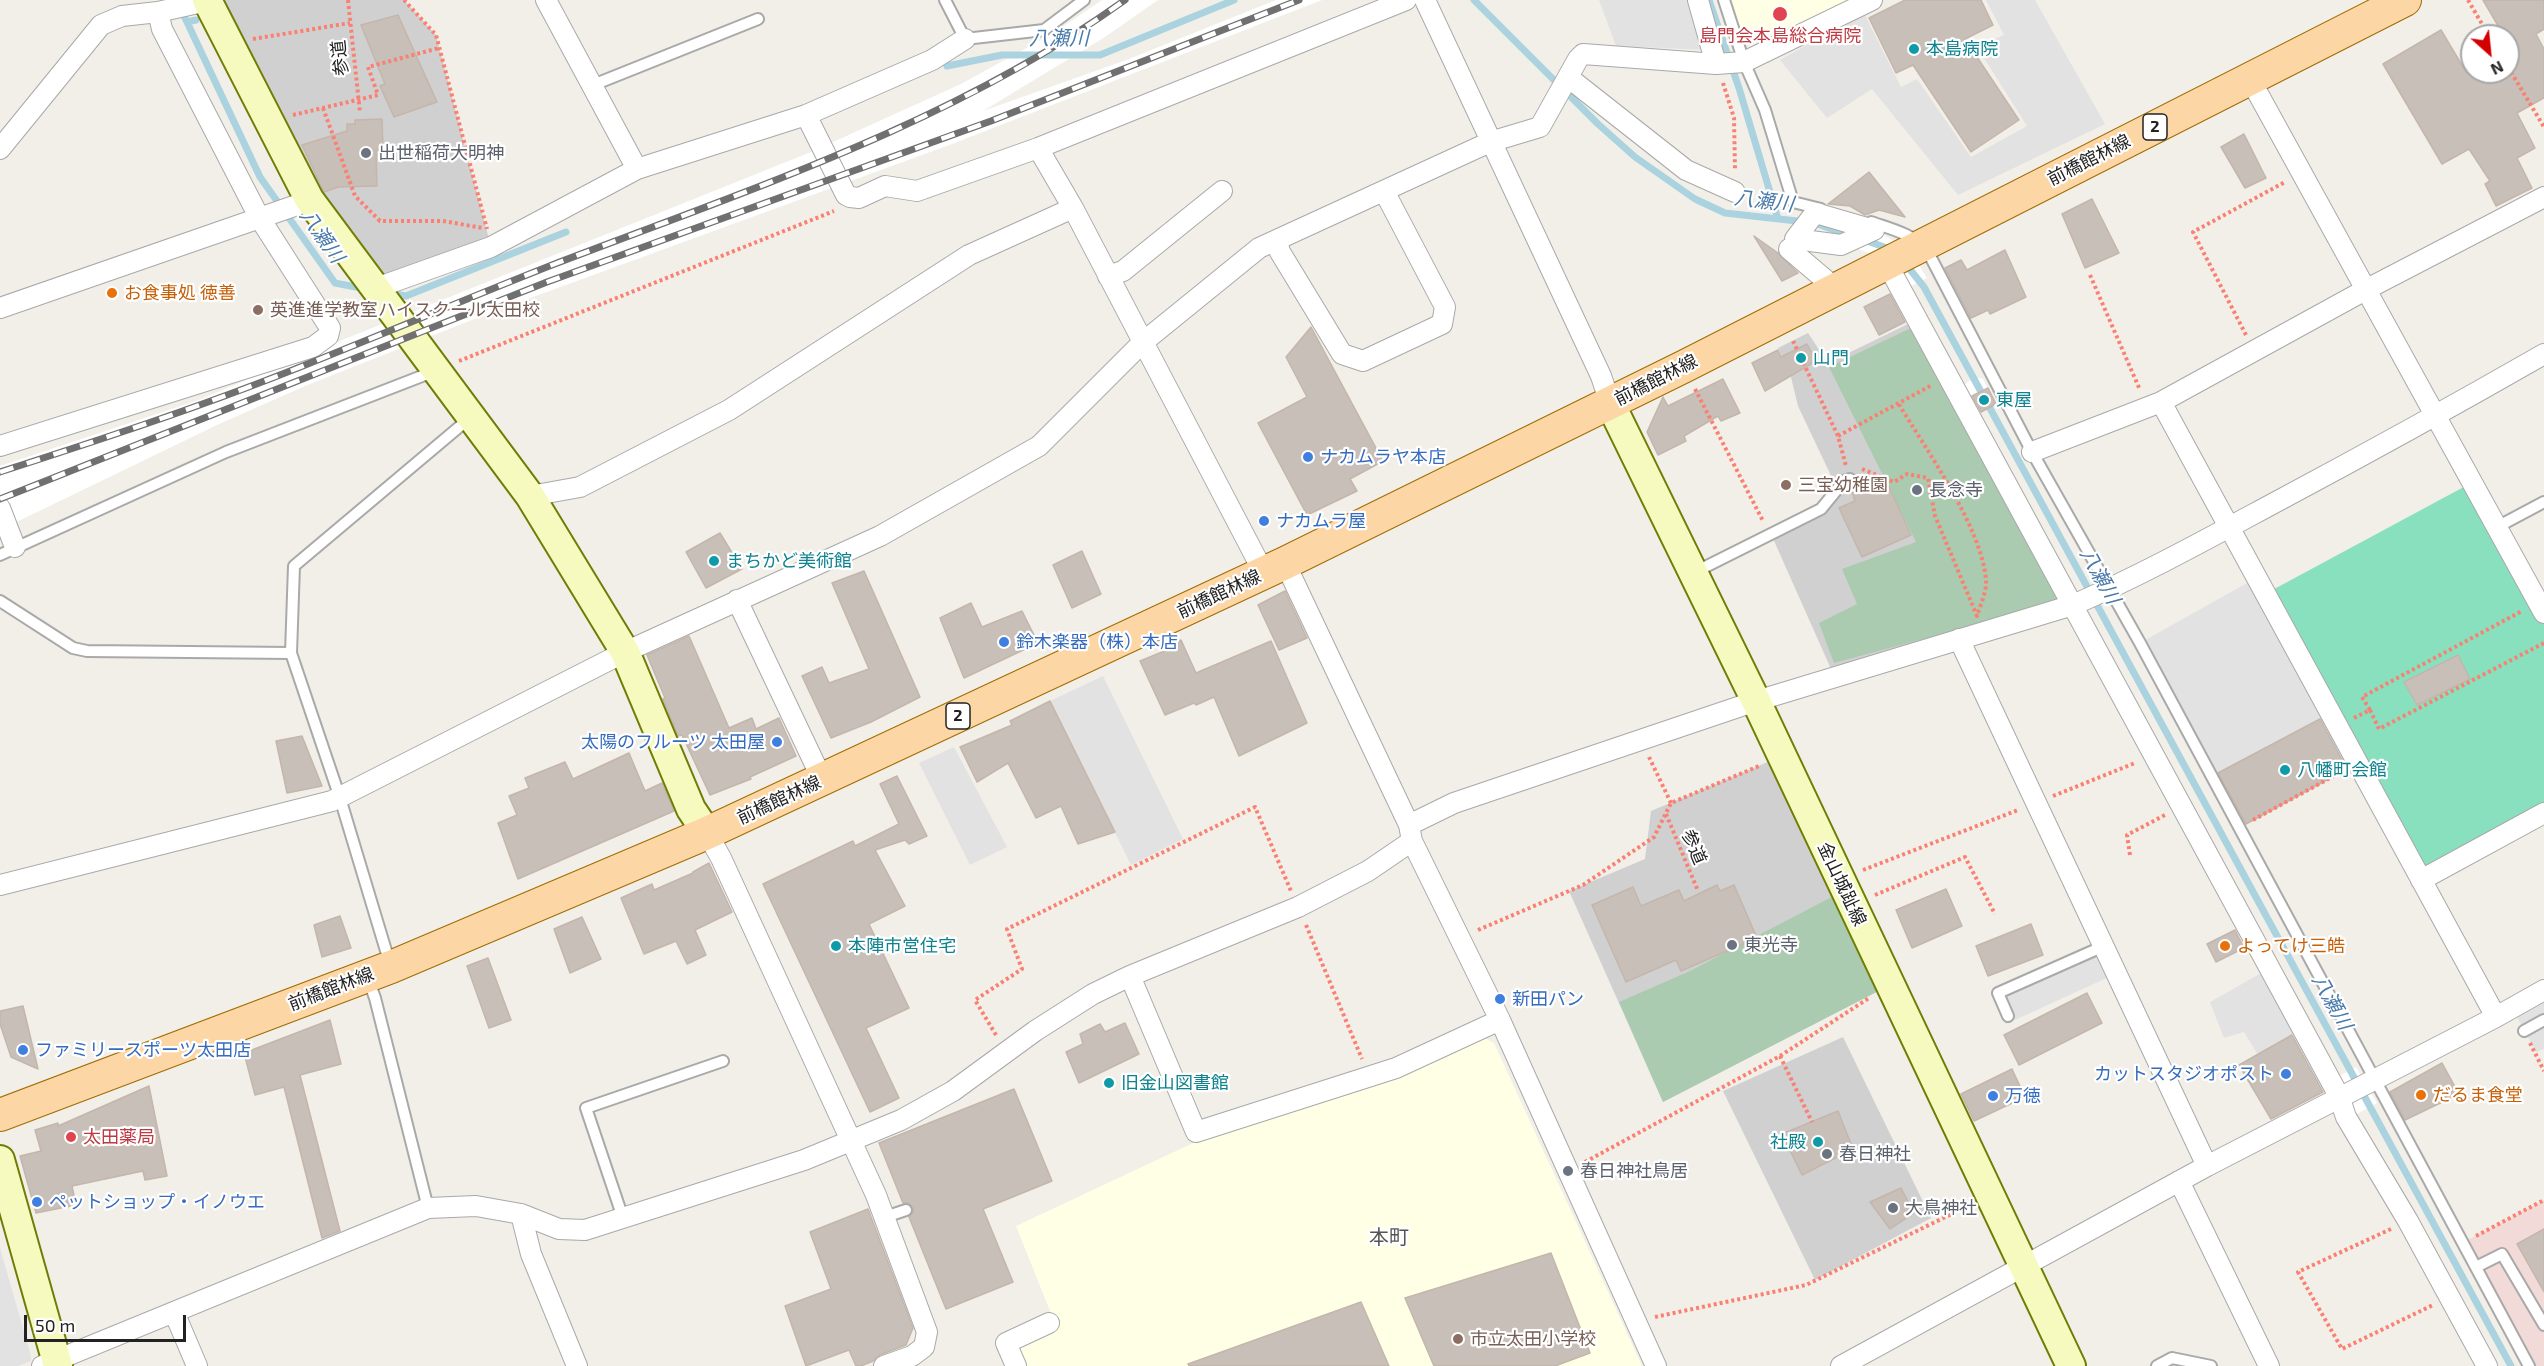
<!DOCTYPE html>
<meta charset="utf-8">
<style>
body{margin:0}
#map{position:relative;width:2544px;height:1366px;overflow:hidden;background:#f2efe9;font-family:"Exo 2",sans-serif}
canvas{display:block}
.north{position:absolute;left:2460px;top:24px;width:60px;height:60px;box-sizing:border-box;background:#fff;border:2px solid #a7a7a7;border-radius:50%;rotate:153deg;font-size:16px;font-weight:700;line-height:24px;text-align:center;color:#222}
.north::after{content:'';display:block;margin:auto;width:21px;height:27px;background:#d40000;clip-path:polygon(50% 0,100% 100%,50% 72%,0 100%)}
.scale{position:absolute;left:24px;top:1315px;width:162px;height:27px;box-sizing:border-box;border:3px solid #222;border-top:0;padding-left:8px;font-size:18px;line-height:21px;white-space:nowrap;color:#222;-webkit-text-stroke:4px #fff;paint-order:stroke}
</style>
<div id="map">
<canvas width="2544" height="1366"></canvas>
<div class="north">N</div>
<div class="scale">50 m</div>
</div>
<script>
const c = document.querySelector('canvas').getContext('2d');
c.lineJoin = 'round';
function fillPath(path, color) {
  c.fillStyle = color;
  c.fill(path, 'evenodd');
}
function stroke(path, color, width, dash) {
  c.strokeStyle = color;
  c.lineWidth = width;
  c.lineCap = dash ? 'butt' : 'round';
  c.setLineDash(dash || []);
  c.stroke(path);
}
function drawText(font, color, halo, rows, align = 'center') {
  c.font = font + ' "Exo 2","Noto Sans JP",sans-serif';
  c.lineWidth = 4.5;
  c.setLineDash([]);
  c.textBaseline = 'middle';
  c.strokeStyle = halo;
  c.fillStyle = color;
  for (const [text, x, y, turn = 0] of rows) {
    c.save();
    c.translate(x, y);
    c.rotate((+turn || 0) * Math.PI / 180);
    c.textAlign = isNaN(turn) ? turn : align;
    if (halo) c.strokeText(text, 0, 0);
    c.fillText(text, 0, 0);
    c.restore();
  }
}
const commercial = new Path2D(`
 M2544,1200v166h-15l-67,-123z`);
const education = new Path2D(`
 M1729,0h125l-82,39 -31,-10z
 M1481,1036l13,7 148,323h-619l-5,-11 4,-12 34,-17 -40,-100 175,-82 206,-68z`);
const religious = new Path2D(`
 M212,0h192l32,35 55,212 -115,41z
 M1910,323l154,281 -233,65 -60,-135 58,-35 5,-17 -36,-76 -7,-29 -13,-29 30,-15 20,30z
 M1782,756l108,229 -227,117 -94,-211 76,-32 6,-48z
 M1843,1037l88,181 -116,62 -92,-189z`);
const cemetery = new Path2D(`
 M1911,328l149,274 -226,61 -15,-40 38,-19 -15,-35 74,-27 -87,-175z
 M1845,890l45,95 -227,117 -44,-100 71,-31z`);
const pitch = new Path2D(`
 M2473,482l71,131v200l-123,67 -156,-286z`);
const parking = new Path2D(`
 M1599,0h99l13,50 -95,-4z
 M1986,0h49l70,124 -147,71 -86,-106 -45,29 -47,-58 84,-47 37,74 16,-8 54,78 56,-31 -50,-79 27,-12z
 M2256,578l102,185 -118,65 -100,-185z
 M1103,676l80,163 -52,26 -81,-164z
 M954,747l53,100 -37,18 -51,-102z
 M2099,954l10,23 -103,47 -11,-23z
 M2270,968l33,61 -45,26 -14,-23 -20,6 -14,-36z
 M2544,990v59l-8,3 -24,-44z
 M0,1248l31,108v5l-13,5h-18z`);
const pier = new Path2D(`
 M1102,0h56l-53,37 -122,74 146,-52 147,-59h46l-370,144 -460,168 -187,74 -88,39 -217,105v-64l199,-66 116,-49 496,-199 150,-68 91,-50z
 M1880,233l29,17 18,28 -20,10 -17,-28 -38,-13z
 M1980,378l3,1 13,25 -22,11 -13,-27 8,-7z
 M2356,1067l21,36 -22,12 -19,-37z`);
const stream = new Path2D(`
 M1474,0l124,124 37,33 60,42 30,14 90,10 35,13
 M1709,0l30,88 39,131
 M180,8l7,14 9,-2
 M187,22l73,155 75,106 31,6
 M947,66l55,-11h98l134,-55
 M1864,240l29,10
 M1904,262l20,25 587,1079
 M389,293l17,3 160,-64`);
const building = new Path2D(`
 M1905,0h76l12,25 -28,14 54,81 -48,32 -58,-87 -17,8 -27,-55z
 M2483,0h61v29l-8,5 8,15v49l-27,15 18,35 -18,10 15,30 -36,18 -11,-22 5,-3 -21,-32 -27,15 -59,-100 58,-34 25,42h42v-36h-4z
 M398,15l39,87 -43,15 -14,-31 5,-2 -24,-59z
 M382,119l1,31h-7l1,36 -39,1 -14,5 -22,-47 45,-14v-7h8v-4z
 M2244,134l22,44 -21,10 -24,-41z
 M1869,172l36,45 -26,-7 -14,5 -15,-9 -22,-2z
 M2092,199l27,54 -34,15 -23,-54z
 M1754,236l24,17 20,20 -16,8z
 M2005,250l21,47 -36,17 -2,-4 -17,8 -26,-50 16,-8 6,10z
 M1890,294l15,28 -26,13 -15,-28z
 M1311,327l72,134 -33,18 7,12 -50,24 -49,-92 49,-26 -21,-40z
 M1807,344l9,17 -51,30 -13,-28 26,-13 3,7z
 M1723,379l17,34 -19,8 -3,-5 -34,20 2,5 -28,14 -11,-23 16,-35 5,9z
 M1988,388l8,16 -15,8 -9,-16z
 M1872,483l4,10 13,-6 22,48 -49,22 -23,-49 16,-7 -3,-9z
 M720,533l22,36 -36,19 -20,-36z
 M1082,551l19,43 -29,14 -19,-43z
 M864,571l56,126 -49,25 -40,16 -29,-62 20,-9 7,16 40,-14 -37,-86z
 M1285,591l22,47 -28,12 -21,-45z
 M971,603l11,24 40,-16 16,32 -74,35 -24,-60z
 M689,636l40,92 23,-10 4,11 23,-11 17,38 -46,21 1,2 -41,16 -28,-60 -4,1 -15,-37 2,-1 -18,-43z
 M1181,640l15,33 75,-32 36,82 -68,33 -25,-59 -18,8 -2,-2 -29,12 -25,-54 27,-11 -1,-2z
 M2458,655l12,24 -53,26 -13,-23z
 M1050,701l65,131 -37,12 -17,-38 -25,12 -28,-55 -31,19 -17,-35 52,-22 -2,-4z
 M2320,719l27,50 -101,55 -28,-51z
 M302,736l20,50 -35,7 -11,-52z
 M629,753l16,38 17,-8 12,28 -156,68 -20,-56 19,-8 -8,-19 20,-8 -4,-10 40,-16 8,17z
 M897,776l30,60 -18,8 -4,-4 -30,10 30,56 -36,18 40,84 -43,20 33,70 -29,14 -107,-228 90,-43 2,5 44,-22 -19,-40z
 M709,863l23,49 -37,18 11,25 -19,9 -11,-23 -32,13 -23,-56 31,-14 2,6 39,-17v-1z
 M1717,885l3,6 14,-6 23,53 -76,33 -5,-11 -50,22 -34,-77 41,-18 8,19 38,-16 5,11z
 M1946,889l16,37 -50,22 -16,-38z
 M340,916l11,32 -29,9 -8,-32z
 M582,917l19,42 -31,14 -16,-44z
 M2031,924l12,31 -55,21 -12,-30z
 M2235,930l9,18 -28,14 -9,-18z
 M488,958l23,62 -22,8 -22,-62z
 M2087,993l15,30 -83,42 -15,-30z
 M23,1006l15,63 -27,-12 -11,-33v-13z
 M330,1020l11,44 -41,11 40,156 -18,7 -38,-151 -29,8 -11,-42z
 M1125,1023l14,31 -60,29 -13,-31 17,-8 -3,-10 20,-10 5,8z
 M2292,1035l31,57 -52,27 -32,-54z
 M2442,1063l17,31 -54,26 -15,-28z
 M2012,1069l13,28 -51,24 -13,-27z
 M149,1086l18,90 -22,4 -2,-9 -71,15 4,19 -40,8 -16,-57 21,-5 -6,-21 23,-7v3z
 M1014,1089l38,92 -69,28 30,73 -67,27 -37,-92 4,-5v-5l-5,-4h-5l-24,-60z
 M1838,1111l15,38 -51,26 -20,-41z
 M1901,1188l13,25 -24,16 -20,-27z
 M868,1209l45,119 -7,17 -26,10 -7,6 -12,5h-5l-7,-16 -43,16 -21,-60 46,-17 -21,-57z
 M2544,1229v63l-27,-48z
 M1551,1253l39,100 -35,13h-121l-29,-68z
 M1361,1302l28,64h-200l-1,-2z`);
const path = new Path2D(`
 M348,0l12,113
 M404,0l32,35 51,194
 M2468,0l21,36
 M253,39l97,-16
 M2508,67l36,60
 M1723,83l11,35 1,52
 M323,108l32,88 25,25h63l40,7
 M293,115l85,-20 -10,-28 71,-19
 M2090,275l50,115
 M2246,335l-53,-103 92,-50
 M1793,341l45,95 8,30
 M459,361l375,-150
 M1695,389l68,132
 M1838,436l94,-51
 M1862,469l32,13 13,-8 21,4 7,38 42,100c3,-10 10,-25 9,-36 -4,-52 -60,-131 -88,-177
 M2370,710l9,19 165,-86
 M2354,718l16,-8 -8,-13 160,-86
 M1649,757l22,46
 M2053,796l82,-33
 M1666,814l32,77
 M2253,820l88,-48
 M2130,855l-3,-20 38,-20
 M1863,870l155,-60
 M1875,895l90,-38 30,57
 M1306,925l56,134
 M1478,930l105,-45 71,-48 17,-34 88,-37
 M996,1035l-21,-35 47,-31 -15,-40 248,-122 36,84
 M2530,1043l14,28
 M1780,1056l32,66
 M1585,1162l195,-106 89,-58
 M2391,1229l-93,43 44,77 91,-44
 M2476,1236l68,-36
 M1655,1317l151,-32 162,-79`);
const lane = new Path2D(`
 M945,0l20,39 79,-9 40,-30
 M1724,0l20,62 21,48 28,92 28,7
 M593,85l165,-66
 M1871,222c20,7 43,12 57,30l104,200 108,191 389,723
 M2497,527l47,-25
 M0,555l226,-103 209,-81
 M1693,573l128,-64 23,-28 6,-2
 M0,601l73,47 14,3 204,2
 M390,964l-50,-166 -49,-145 3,-87 177,-149
 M368,979l7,19 53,210
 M2008,1016l-10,-23 106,-47
 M2524,1031l20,-11
 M885,1217l21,-7
 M623,1218l-37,-110 137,-47
 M2476,1267l26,-13 42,71
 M2157,1366l15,-8 39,8`);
const street = new Path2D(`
 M546,0l91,169
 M1425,0l176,376 9,27
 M1698,0l18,64
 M1569,78l117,92 49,22
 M2250,79l294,534
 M806,115l40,80 4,2 9,1 26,-12 32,5 121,-43 368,-148
 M1038,148l35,60 191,365
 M0,149l101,-124 21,-9 36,-4 49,-11
 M1815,213l4,1 55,16 -33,15 -46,-6z
 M1277,240l3,12 62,102 21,7 79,-37 3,-17 -61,-116
 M1789,249l46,39
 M1886,262l453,834 7,21 62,104 79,145
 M1108,276l15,-5 99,-80
 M376,288l115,-41 146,-78 169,-54 126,-55 33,-21
 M0,308l297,-103 12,-6
 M2161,402l335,615
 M0,446l313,-99 15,-11 2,-8 -71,-111 -97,-188 -4,-17
 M2032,452l129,-50 206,-113 177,-92
 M530,496l50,-9 149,-77 240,-155 104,-47
 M0,508l15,39
 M1285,563l124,262 3,16 88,179 156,346
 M737,600l85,179
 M1959,639l248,527
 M1409,825l45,-22 299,-101 320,-97c69,-30 136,-67 203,-103 90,-48 179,-97 268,-148
 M707,833l14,25 155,337 51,137 -3,15 -12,9 -28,10
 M2421,880l123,-67
 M0,885l332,-84 293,-149 255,-116 159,-90 103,-103 117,-95 231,-106 50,-15 38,-68 5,-5 133,10 28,-2 128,-62
 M1130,976l66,156 200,-64 104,-48
 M2179,1181l90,185
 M521,1214l10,40 46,112
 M174,1312l23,54
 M42,1366l386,-158 48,-2 45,8 38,15 26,1 219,-70 97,-40 52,-29 82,-60 58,-37 37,-18 168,-69 70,-36 44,-30
 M1016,1366l-10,-23 43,-20
 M1841,1366l366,-200 289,-149 48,-27`);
const secondary = new Path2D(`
 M207,0l102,199 221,297 95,156 66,157 16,24
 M1610,403l146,298 315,665
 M0,1160l58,206`);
const primary = new Path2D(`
 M0,1115l391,-148 316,-134 578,-270 398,-196 722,-367`);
const rail = new Path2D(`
 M0,472c96,-31 191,-62 285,-99 89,-35 178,-73 267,-108 196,-75 402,-142 573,-265
 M0,499l547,-217 444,-161 308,-121`);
const markers = [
 [1780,14,8,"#e0444e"],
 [1914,49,6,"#0f9aa8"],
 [366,153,6,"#6b7280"],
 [112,293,6,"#e8710a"],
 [258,310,6,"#8d6e63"],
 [1801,358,6,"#0f9aa8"],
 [1984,400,6,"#0f9aa8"],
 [1308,457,6,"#3f7fe0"],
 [1786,485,6,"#8d6e63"],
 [1917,490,6,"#6b7280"],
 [1264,521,6,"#3f7fe0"],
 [714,561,6,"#0f9aa8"],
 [1004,642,6,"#3f7fe0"],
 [777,742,6,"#3f7fe0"],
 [2285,770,6,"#0f9aa8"],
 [1732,945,6,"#6b7280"],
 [836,946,6,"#0f9aa8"],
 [2225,946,6,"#e8710a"],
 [1500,999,6,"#3f7fe0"],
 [23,1050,6,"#3f7fe0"],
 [2286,1074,6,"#3f7fe0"],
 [1109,1083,6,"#0f9aa8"],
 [2421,1095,6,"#e8710a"],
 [1993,1096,6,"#3f7fe0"],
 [71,1137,6,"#e0444e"],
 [1818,1142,6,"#0f9aa8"],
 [1827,1154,6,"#6b7280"],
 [1568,1171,6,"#6b7280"],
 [37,1202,6,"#3f7fe0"],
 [1893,1208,6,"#6b7280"],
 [1458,1339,6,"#8d6e63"]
];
const shields = [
 [2155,127,24],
 [958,716,24]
];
const shieldNames = [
 ["2",2155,127],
 ["2",958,716]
];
const healthNames = [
 ["島門会本島総合病院",1780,36],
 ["太田薬局",83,1137,"left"]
];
const cultureNames = [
 ["本島病院",1926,49],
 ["山門",1813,358],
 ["東屋",1996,400],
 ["まちかど美術館",726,561],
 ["八幡町会館",2297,770],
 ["本陣市営住宅",848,946],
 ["旧金山図書館",1121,1083],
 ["社殿",1806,1142,"right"]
];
const streetNames = [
 ["参道",340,58,-96],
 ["前橋館林線",2089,160,-27],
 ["前橋館林線",1656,380,-27],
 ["前橋館林線",1219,594,-25],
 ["前橋館林線",779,800,-25],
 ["参道",1694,847,67],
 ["金山城趾線",1842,884,65],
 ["前橋館林線",331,989,-21]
];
const worshipNames = [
 ["出世稲荷大明神",378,153],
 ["長念寺",1929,490],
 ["東光寺",1744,945],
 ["春日神社",1839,1154],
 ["春日神社鳥居",1580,1171],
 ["大鳥神社",1905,1208]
];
const foodNames = [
 ["お食事処 徳善",124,293],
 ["よってけ三皓",2237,946],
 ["だるま食堂",2433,1095]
];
const educationNames = [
 ["英進進学教室ハイスクール太田校",270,310],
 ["三宝幼稚園",1798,485],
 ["市立太田小学校",1470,1339]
];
const shopNames = [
 ["ナカムラヤ本店",1320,457],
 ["ナカムラ屋",1276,521],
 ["鈴木楽器（株）本店",1016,642],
 ["太陽のフルーツ 太田屋",765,742,"right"],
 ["新田パン",1512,999],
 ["ファミリースポーツ太田店",35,1050],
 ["カットスタジオポスト",2274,1074,"right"],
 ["万徳",2005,1096],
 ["ペットショップ・イノウエ",49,1202]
];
const waterNames = [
 ["八瀬川",1059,38],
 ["八瀬川",1764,201,7],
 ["八瀬川",322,236,55],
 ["八瀬川",2100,576,61],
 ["八瀬川",2332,1002,61]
];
const neighbourhoodNames = [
 ["本町",1389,1237]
];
fillPath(commercial, '#f2dad9');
fillPath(education, '#ffffe5');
fillPath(religious, '#d0d0d0');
fillPath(cemetery, '#aacbaf');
fillPath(pitch, '#88e0be');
fillPath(parking, '#e2e2e2');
fillPath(pier, '#fff');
stroke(stream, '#aad3df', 7);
fillPath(building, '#c7bfb8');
stroke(building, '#c4b6ab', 1.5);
stroke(lane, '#a9a9a9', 14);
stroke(street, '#a9a9a9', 22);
stroke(secondary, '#707d05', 32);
stroke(primary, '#a06b00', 34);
stroke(path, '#fa8072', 4, [3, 3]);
stroke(lane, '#fff', 10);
stroke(street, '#fff', 20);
stroke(secondary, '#f7fabf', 28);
stroke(primary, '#fcd6a4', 32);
stroke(rail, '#707070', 7);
stroke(rail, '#fff', 4.5, [14]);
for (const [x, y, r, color] of markers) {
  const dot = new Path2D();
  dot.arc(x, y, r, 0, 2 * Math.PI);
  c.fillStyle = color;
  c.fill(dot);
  stroke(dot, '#fff', 2);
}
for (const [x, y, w] of shields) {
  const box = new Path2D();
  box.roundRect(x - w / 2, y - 13, w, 26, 4.5);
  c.fillStyle = '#fff';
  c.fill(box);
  stroke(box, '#222', 1.5);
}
drawText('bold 16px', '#222', null, shieldNames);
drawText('18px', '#be3a42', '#fff', healthNames);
drawText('18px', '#0d838f', '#fff', cultureNames, 'left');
drawText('18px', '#222', '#fff', streetNames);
drawText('18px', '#5b616d', '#fff', worshipNames, 'left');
drawText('18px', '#c56008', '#fff', foodNames, 'left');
drawText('18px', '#785e54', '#fff', educationNames, 'left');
drawText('18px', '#366cbe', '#fff', shopNames, 'left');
drawText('italic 20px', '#4a7aab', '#fff', waterNames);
drawText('20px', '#555', '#fff', neighbourhoodNames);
</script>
